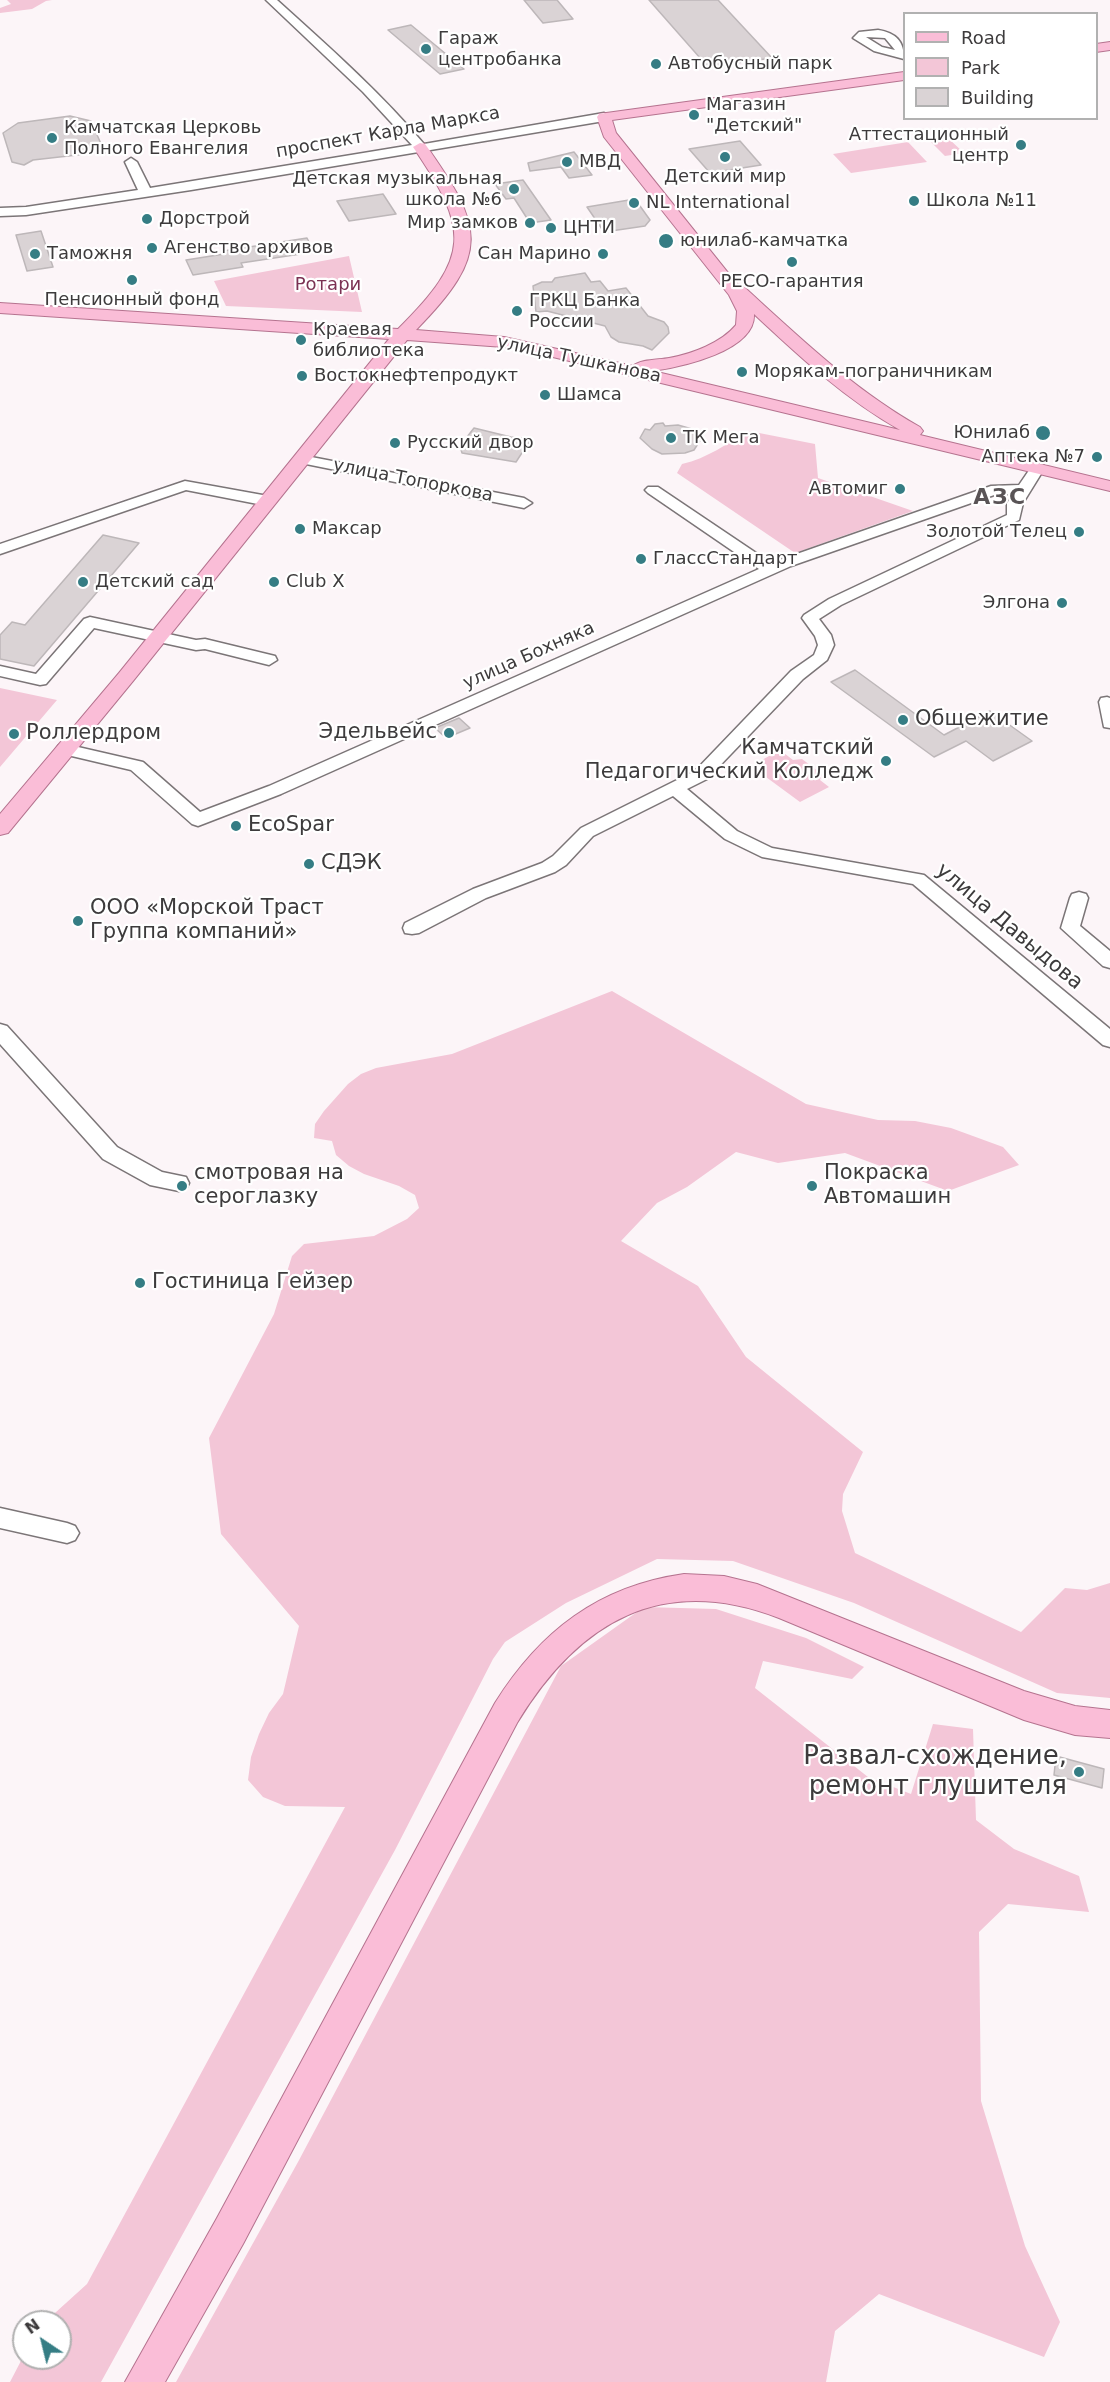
<!DOCTYPE html>
<meta charset="utf-8">
<style>
body{margin:0}
#map{position:relative;width:1110px;height:2382px;overflow:hidden;background:#fcf5f8;font-family:"DejaVu Sans",sans-serif}
canvas{display:block}
.legend{position:absolute;left:903px;top:12px;width:195px;height:108px;box-sizing:border-box;background:#fff;border:2px solid #b1b1b1;margin:0;padding:8px 10px;list-style:none;font-size:18px;color:#3d3b3c}
.legend li{display:flex;align-items:center;gap:12px;height:30px}
.legend b{width:30px;border:2px solid #b1b1b1}
.north{position:absolute;left:12px;top:2310px;width:60px;height:60px;box-sizing:border-box;background:#fff;border:2px solid #b1b1b1;border-radius:50%;rotate:325deg;font-size:16px;font-weight:700;line-height:24px;text-align:center;color:#3d3b3c}
.north::after{content:'';display:block;margin:auto;width:21px;height:27px;background:#357d84;clip-path:polygon(50% 0,100% 100%,50% 72%,0 100%)}
</style>
<div id="map">
<canvas width="1110" height="2382"></canvas>
<ul class="legend">
<li><b style="height:8px;background:#fabdd7"></b>Road</li>
<li><b style="height:16px;background:#f3c6d7"></b>Park</li>
<li><b style="height:16px;background:#dad3d5"></b>Building</li>
</ul>
<div class="north">N</div>
</div>
<script>
const c = document.querySelector('canvas').getContext('2d');
c.lineJoin = 'round';
function fillPath(path, color) {
  c.fillStyle = color;
  c.fill(path, 'evenodd');
}
function stroke(path, color, width, dash) {
  c.strokeStyle = color;
  c.lineWidth = width;
  c.lineCap = dash ? 'butt' : 'round';
  c.setLineDash(dash || []);
  c.stroke(path);
}
function drawText(font, color, halo, rows, align = 'center') {
  c.font = font + ' "DejaVu Sans",sans-serif';
  c.lineWidth = 4.5;
  c.setLineDash([]);
  c.textBaseline = 'middle';
  c.strokeStyle = halo;
  c.fillStyle = color;
  for (const [text, x, y, turn = 0] of rows) {
    c.save();
    c.translate(x, y);
    c.rotate((+turn || 0) * Math.PI / 180);
    c.textAlign = isNaN(turn) ? turn : align;
    if (halo) c.strokeText(text, 0, 0);
    c.fillText(text, 0, 0);
    c.restore();
  }
}
const green = new Path2D(`
 M7,0h45l-6,1 -14,8 -32,4v-5l11,-4z
 M948,138l16,15 -19,3 -15,-15z
 M908,142l19,20 -76,11 -18,-19z
 M349,256l13,56 -136,-6 -12,-25z
 M749,431l66,13 3,34 95,33 -118,42 -118,-80 5,-9c26,-6 44,-20 67,-33z
 M0,688l57,12 -57,67z
 M780,750l13,10 9,-1 20,15 -2,6 9,7 -29,15 -49,-36z
 M612,991l194,113 72,16 37,1 36,7 52,19 16,18 -71,26 -103,-38 -67,10 -42,-11 -49,35 -30,16 -36,38 77,45 48,71 117,95 -20,42 -1,17 13,42 166,79 44,-44 22,2 23,-7v115l-53,-5 -203,-90 -121,-42 -76,-2 -91,44 -61,39 -12,17 -98,191 -294,532h-91l14,-27v3h36v-36h-15l42,-38 258,-477 -60,-1 -22,-9 -15,-17 3,-23 8,-23 10,-21 14,-19 16,-68 -78,-92 -12,-96 65,-124 18,-58 12,-12 70,-8 33,-17 12,-11 -4,-13 -16,-9 -35,-12 -15,-8 -13,-11 -4,-14 -18,-3 1,-14 9,-13 24,-27 13,-10 15,-6 76,-14z
 M644,1607l72,2 90,29 58,29 -12,12 -89,-18 -8,27 113,89 43,17 22,-70 40,5 3,91 38,29 65,27 10,36 -81,-8 -29,28 2,169 44,145 35,76 -16,35 -165,-63 -44,37 -9,51h-650l122,-220 263,-496z`);
const building = new Path2D(`
 M524,0h33l16,19 -30,4z
 M649,0h69l54,58 -64,9z
 M411,25l53,44 -24,5 -52,-44z
 M70,116l21,5 14,32 -14,-3 -5,4 -53,6 -9,5 -12,-3 -9,-29 15,-10z
 M740,141l21,24 -51,8 -21,-24z
 M574,152l18,23 -23,3 -8,-11 -31,4 -2,-8z
 M523,180l28,40 -21,3 -16,-25 -8,1 -11,-15z
 M383,194l13,20 -47,7 -12,-20z
 M635,199l15,21 -5,6 -41,6 -17,-25z
 M41,231l12,36 -26,4 -11,-36z
 M307,238l7,14 -73,11 2,4 -50,8 -7,-15 38,-6 -1,-3z
 M585,273l6,9 9,-1 8,10 18,-3 22,28 16,6 4,5 1,6 -17,17 -9,-4 -24,-4 -8,-5 -6,-11 -58,-15 -11,1 -3,-26 9,-4h10l3,-4z
 M663,423l2,3 13,-1 14,4 9,10 -7,11 -9,3 -23,1 -10,-5 -12,-11 5,-9 5,1 5,-6z
 M474,428l37,9 20,2 -15,23 -54,-9 -2,-7z
 M103,535l36,8 -105,123 -34,-7v-24l12,-13 13,3z
 M855,670l89,65 46,-24 42,30 -39,20 -27,-20 -32,16 -103,-75z
 M459,718l11,10 -24,10 -11,-10z
 M1056,1756l48,13 -2,19 -48,-13z`);
const minor = new Path2D(`
 M266,0h11c51,46 102,91 147,144l180,-31 6,4 -6,4 -413,69 -165,25 -26,1v-8l26,-1 112,-17 -13,-28 6,-4 6,4 13,26 262,-43 -49,-53z
 M878,30c18,3 26,11 26,29l-30,-8 -21,-13 6,-6zM866,37l19,1 10,12 -13,-3z
 M301,455l223,43 8,5 -8,5 -228,-46 -2,-3 2,-3z
 M1037,465l7,4 -21,34 -4,17 -178,85 -22,14 12,16 3,10 -7,15 -24,19 -96,100 -20,10 50,42 35,17 152,27 186,154v18l-7,-2 -190,-161 -151,-27 -37,-18 -52,-43 -80,40 -27,29 -11,7 -69,26 -67,35 -7,1 -7,-1 -2,-5 2,-5 68,-34 69,-26 11,-7 28,-28 114,-57 96,-100 23,-16 4,-10 -3,-9 -13,-18 2,-3 25,-16 178,-84v-12l7,-9h-17l-206,72 -510,228 -83,32 -6,-2 -61,-54 -72,-17 -3,-4 3,-4 6,-1 78,18 57,50 69,-26 490,-217 -111,-76 -3,-3 3,-3h10l113,76 220,-77 28,-1 13,-19z
 M185,481l83,15 8,5 -8,5 -82,-16 -186,64v-10z
 M90,617l106,23 9,-1 70,17 2,4 -8,5 -64,-16 -9,1 -102,-22 -48,56 -6,1 -40,-9v-10l36,8 48,-55z
 M1107,697l3,1v30l-6,-1 -5,-25 2,-4z
 M1079,892l7,2 2,4 -8,28 30,25v17l-7,-2 -42,-38 9,-30 2,-4z
 M0,1024l7,2 110,121 45,25 24,5 3,6 -3,6 -7,2 -29,-6 -47,-26 -103,-115z
 M0,1508l67,15 8,3 4,7 -4,7 -8,3 -67,-15z`);
const major = new Path2D(`
 M1110,42v8l-14,2v-8z
 M904,72v8l-292,40 4,13 121,151 6,2c56,51 111,104 177,141l3,4 -3,4 190,46v10l-578,-139 -28,-5 -97,-7 -274,341 -125,152 -8,2v-21l119,-141 270,-334 -389,-26v-10l398,26c73,-72 72,-99 15,-182l7,-4 5,1c59,83 66,110 -9,186l88,7 129,29c8,-7 25,-6 36,-8 23,-4 52,-15 67,-33l1,-14 -8,-16 -125,-158 -7,-20 2,-3zM754,314c45,42 91,85 146,116l-247,-59c28,-4 103,-20 101,-57z
 M684,1574l40,2 33,8 267,107 51,15 35,4v28l-35,-3 -51,-15 -245,-102c-117,-45 -200,3 -262,105l-274,521 -78,138h-40l92,-164 278,-515c45,-72 104,-117 189,-129z`);
const markers = [
 [426,49,6,"#357d84"],
 [656,64,6,"#357d84"],
 [694,115,6,"#357d84"],
 [52,138,6,"#357d84"],
 [1021,145,6,"#357d84"],
 [725,157,6,"#357d84"],
 [567,162,6,"#357d84"],
 [514,189,6,"#357d84"],
 [914,201,6,"#357d84"],
 [634,203,6,"#357d84"],
 [147,219,6,"#357d84"],
 [530,223,6,"#357d84"],
 [551,228,6,"#357d84"],
 [666,241,8,"#357d84"],
 [152,248,6,"#357d84"],
 [35,254,6,"#357d84"],
 [603,254,6,"#357d84"],
 [792,262,6,"#357d84"],
 [132,280,6,"#357d84"],
 [517,311,6,"#357d84"],
 [301,340,6,"#357d84"],
 [742,372,6,"#357d84"],
 [302,376,6,"#357d84"],
 [545,395,6,"#357d84"],
 [1043,433,8,"#357d84"],
 [671,438,6,"#357d84"],
 [395,443,6,"#357d84"],
 [1097,457,6,"#357d84"],
 [900,489,6,"#357d84"],
 [300,529,6,"#357d84"],
 [1079,532,6,"#357d84"],
 [641,559,6,"#357d84"],
 [83,582,6,"#357d84"],
 [274,582,6,"#357d84"],
 [1062,603,6,"#357d84"],
 [903,720,6,"#357d84"],
 [449,733,6,"#357d84"],
 [14,734,6,"#357d84"],
 [886,761,6,"#357d84"],
 [236,826,6,"#357d84"],
 [309,864,6,"#357d84"],
 [78,921,6,"#357d84"],
 [182,1186,6,"#357d84"],
 [812,1186,6,"#357d84"],
 [140,1283,6,"#357d84"],
 [1079,1772,6,"#357d84"]
];
const farPoinames = [
 ["Гараж",438,39],
 ["центробанка",438,60],
 ["Автобусный парк",668,64],
 ["Магазин",706,105],
 ["\"Детский\"",706,126],
 ["Камчатская Церковь",64,128],
 ["Полного Евангелия",64,149],
 ["Аттестационный",1009,135,"right"],
 ["центр",1009,156,"right"],
 ["МВД",579,162],
 ["Детский мир",725,177,"center"],
 ["Детская музыкальная",502,179,"right"],
 ["школа №6",502,200,"right"],
 ["Школа №11",926,201],
 ["NL International",646,203],
 ["Дорстрой",159,219],
 ["Мир замков",518,223,"right"],
 ["ЦНТИ",563,228],
 ["юнилаб-камчатка",680,241],
 ["Агенство архивов",164,248],
 ["Таможня",47,254],
 ["Сан Марино",591,254,"right"],
 ["РЕСО-гарантия",792,282,"center"],
 ["Пенсионный фонд",132,300,"center"],
 ["ГРКЦ Банка",529,301],
 ["России",529,322],
 ["Краевая",313,330],
 ["библиотека",313,351],
 ["Морякам-пограничникам",754,372],
 ["Востокнефтепродукт",314,376],
 ["Шамса",557,395],
 ["Юнилаб",1030,433,"right"],
 ["ТК Мега",683,438],
 ["Русский двор",407,443],
 ["Аптека №7",1085,457,"right"],
 ["Автомиг",888,489,"right"],
 ["Максар",312,529],
 ["Золотой Телец",1067,532,"right"],
 ["ГлассСтандарт",653,559],
 ["Детский сад",95,582],
 ["Club X",286,582],
 ["Элгона",1050,603,"right"]
];
const farStreetnames = [
 ["проспект Карла Маркса",388,133,-10],
 ["улица Тушканова",579,360,12],
 ["улица Топоркова",413,481,11],
 ["улица Бохняка",529,656,-24]
];
const farParknames = [
 ["Ротари",328,285]
];
const poiNames = [
 ["Общежитие",915,720],
 ["Эдельвейс",437,733,"right"],
 ["Роллердром",26,734],
 ["Камчатский",874,749,"right"],
 ["Педагогический Колледж",874,773,"right"],
 ["EcoSpar",248,826],
 ["СДЭК",321,864],
 ["ООО «Морской Траст",90,909],
 ["Группа компаний»",90,933],
 ["смотровая на",194,1174],
 ["сероглазку",194,1198],
 ["Покраска",824,1174],
 ["Автомашин",824,1198],
 ["Гостиница Гейзер",152,1283]
];
const streetNames = [
 ["улица Давыдова",1009,927,40]
];
const farDistrictnames = [
 ["АЗС",1000,498]
];
const nearPoinames = [
 ["Развал-схождение,",1067,1757],
 ["ремонт глушителя",1067,1787]
];
fillPath(green, '#f3c6d7');
fillPath(building, '#dad3d5');
stroke(building, '#bdb7b9', 1.5);
stroke(minor, '#7b7577', 3);
stroke(major, '#b5738f', 2);
fillPath(minor, '#fff');
fillPath(major, '#fabdd7');
for (const [x, y, r, color] of markers) {
  const dot = new Path2D();
  dot.arc(x, y, r, 0, 2 * Math.PI);
  c.fillStyle = color;
  c.fill(dot);
  stroke(dot, '#fff', 2);
}
drawText('18px', '#3d3b3c', '#fff', farPoinames, 'left');
drawText('18px', '#3d3b3c', '#fff', farStreetnames);
drawText('18px', '#7b3153', '#fff', farParknames);
drawText('21px', '#3d3b3c', '#fff', poiNames, 'left');
drawText('21px', '#3d3b3c', '#fff', streetNames);
c.letterSpacing = '1.5px';
drawText('bold 22px', '#595456', '#fff', farDistrictnames);
c.letterSpacing = '0px';
drawText('26px', '#3d3b3c', '#fff', nearPoinames, 'right');
</script>
